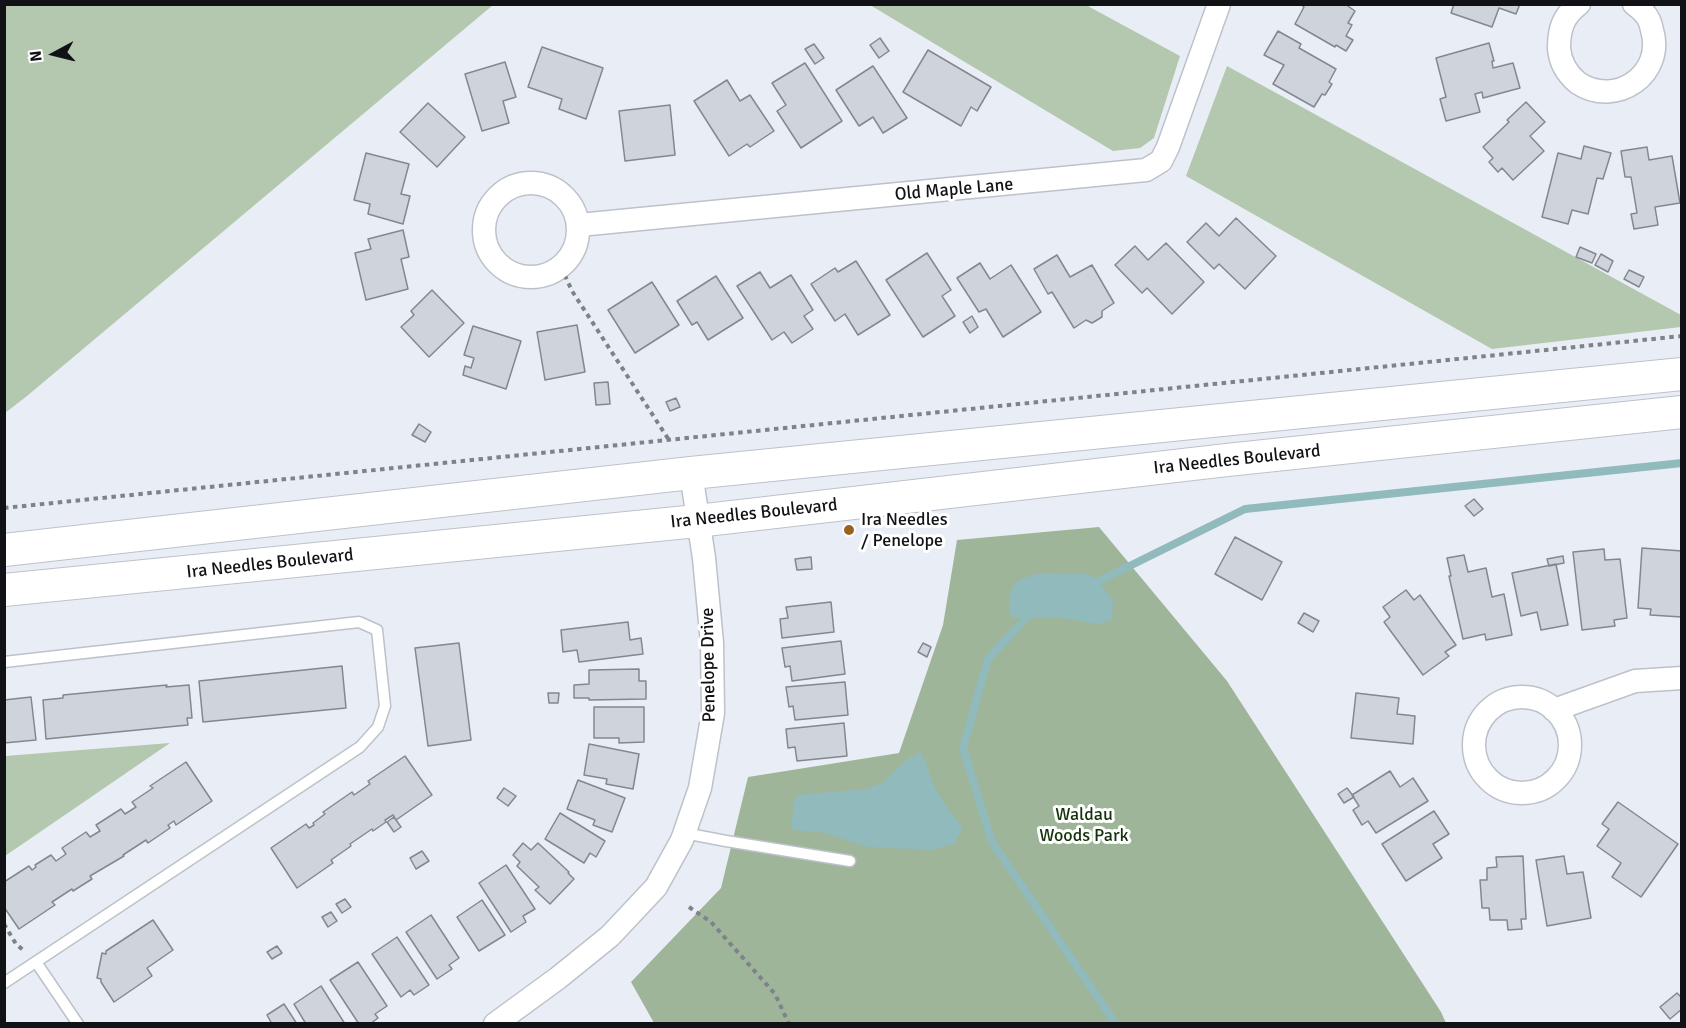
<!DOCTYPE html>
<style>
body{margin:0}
#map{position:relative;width:1686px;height:1028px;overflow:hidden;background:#e9eef6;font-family:Signika,sans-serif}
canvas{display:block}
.frame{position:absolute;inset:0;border:6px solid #101215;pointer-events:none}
.north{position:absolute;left:24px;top:24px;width:60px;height:60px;-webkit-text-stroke:4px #fff;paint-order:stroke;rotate:263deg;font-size:16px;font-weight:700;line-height:24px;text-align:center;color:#101215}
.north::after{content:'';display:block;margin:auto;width:21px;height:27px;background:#101215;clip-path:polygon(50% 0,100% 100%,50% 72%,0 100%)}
</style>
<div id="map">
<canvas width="1686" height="1028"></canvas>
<div class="frame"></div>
<div class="north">N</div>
</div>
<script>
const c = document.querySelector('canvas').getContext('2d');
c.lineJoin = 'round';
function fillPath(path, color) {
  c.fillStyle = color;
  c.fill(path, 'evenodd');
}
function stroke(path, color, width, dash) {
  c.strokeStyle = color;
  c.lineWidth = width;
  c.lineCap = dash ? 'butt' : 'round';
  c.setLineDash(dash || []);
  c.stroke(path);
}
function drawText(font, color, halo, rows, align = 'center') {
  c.font = font + ' Signika,sans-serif';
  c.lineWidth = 6;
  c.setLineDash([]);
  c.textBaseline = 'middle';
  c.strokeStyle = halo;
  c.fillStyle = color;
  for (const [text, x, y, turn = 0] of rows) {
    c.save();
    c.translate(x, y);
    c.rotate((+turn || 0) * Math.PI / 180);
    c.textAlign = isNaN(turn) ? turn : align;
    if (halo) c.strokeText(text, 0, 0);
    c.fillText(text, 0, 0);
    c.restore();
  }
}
const green = new Path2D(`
 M5,4h488v1l-466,391 -22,17z
 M870,5h216l94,51 -26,82 -14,10 -27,3z
 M1227,66l454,249v12l-189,22 -306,-173z
 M170,743l-165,113v-100z`);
const forest = new Path2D(`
 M1099,527l128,154 214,331 5,11h-792l-23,-41 90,-94 27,-111 151,-24 44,-128 14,-85z`);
const water = new Path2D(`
 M1041,573l44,1 11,4 17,23 -1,19 -13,4 -37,-6h-50c-5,-11 -5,-29 6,-37 5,-4 17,-6 23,-8z
 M921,752c7,13 9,28 17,41 7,13 18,23 24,36l-7,14 -23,7 -64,-3 -47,-15 -30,-2 3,-28 5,-7 67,-6 16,-6 25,-24z`);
const stream = new Path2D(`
 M1089,586l156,-77 437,-46
 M1035,613l-7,3 -40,43 -25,89 29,94 124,182`);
const building = new Path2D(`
 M1301,4h44l10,7 -7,12 4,2 -6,11 7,4 -7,11 -10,-6 -1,2 -40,-23 9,-17z
 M1454,4h66l-4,10 -17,-6 -7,19 -41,-14z
 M1278,31l23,13 -2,4 37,21 -7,13 3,2 -7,11 -3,-1 -8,13 -41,-23 11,-19 -20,-10z
 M880,38l9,13 -10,7 -9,-13z
 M1489,43l5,18h-2l1,7 20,-5 7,25 -37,10 -1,-6 -7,2 5,18 -34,9 -6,-22 6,-2 -10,-39z
 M814,44l10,14 -9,6 -10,-15z
 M542,47l61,21 -17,51 -27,-10 3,-10 -34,-12z
 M928,50l63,37 -14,24 -6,-4 -10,19 -58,-34z
 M505,62l11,35 -13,4 6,22 -27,8 -17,-57z
 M805,63l37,58 -41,27 -24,-37 9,-6 -14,-22z
 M873,66l34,52 -24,15 -10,-16 -14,9 -23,-36z
 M727,80l13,21 10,-6 24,36 -24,16 -3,-3 -18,12 -35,-55z
 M1526,102l19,20 -15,14 14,15 -31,29 -11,-12 -4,4 -9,-10 4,-4 -10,-11 26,-25 -2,-2z
 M428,103l37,34 -28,30 -37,-35z
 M670,105l5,50 -50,6 -6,-50z
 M1584,146l27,7 -8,26 -6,-1 -9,36 -16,-4 -4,14 -26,-7 16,-64 23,6z
 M1647,147l2,13 23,-4 8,47 -25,4 3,18 -24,4 -3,-15 6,-1 -6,-36h-6l-4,-26z
 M366,153l43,11 -8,30 9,2 -7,28 -35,-10 2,-10 -16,-4z
 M1236,218l40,38 -31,33 -26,-25 -5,5 -27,-27 19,-19 13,13z
 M403,230l6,27 -8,2 7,30 -42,11 -11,-47 16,-4 -3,-10z
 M1166,243l38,39 -32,32 -25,-26 -5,5 -27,-28 20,-19 13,14z
 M1580,247l16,7 -4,9 -16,-6z
 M927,253l24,37 -9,6 13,20 -32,21 -37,-57z
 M1601,254l12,7 -5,11 -13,-7z
 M1057,255l13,22 22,-12 22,38 -12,8v6l-10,6 -6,-3 -12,8 -22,-36 -4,2 -14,-25z
 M856,261l34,54 -32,20 -13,-21 -10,7 -24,-37 24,-16 3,4z
 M980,263l10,16 21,-14 30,47 -38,25 -17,-28 -7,3 -22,-34z
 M1629,270l15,7 -5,10 -15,-8z
 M760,272l10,16 21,-13 22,35 -9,6 9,13 -21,14 -8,-11 -12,8 -35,-54z
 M716,276l27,42 -35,22 -11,-18 -5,3 -15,-24z
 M652,282l27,43 -44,28 -27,-43z
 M432,290l32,33 -35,34 -28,-30 13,-12 -3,-4z
 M972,316l6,11 -8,6 -7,-11z
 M577,325l8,47 -40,8 -8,-48z
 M473,326l48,15 -15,48 -43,-14 2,-9 6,2 3,-10 -10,-3z
 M608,382l2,22 -14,1 -2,-22z
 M676,398l4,9 -10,4 -4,-9z
 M419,424l12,8 -6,10 -13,-7z
 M1474,499l9,10 -9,7 -9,-10z
 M1235,537l47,25 -20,38 -47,-26z
 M1642,548l40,3v66l-32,-2 1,-6 -13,-1z
 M1604,549l1,11 15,-1 7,59 -13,2 1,6 -33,4 -9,-78z
 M1464,555l4,17 18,-4 6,29 12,-3 8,41 -26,5 -1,-6 -22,5 -14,-63h2l-4,-18z
 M1563,556l1,7 -15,3 -2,-7z
 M811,557l1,12 -15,1 -2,-11z
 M1556,564l12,61 -27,5 -4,-18 -16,4 -9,-43z
 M1406,590l8,10 6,-5 36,50 -11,7 4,4 -26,19 -39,-53 6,-5 -7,-10z
 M831,602l3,30 -52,6 -2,-19 8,-1 -2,-11z
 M1304,613l15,8 -6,11 -15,-9z
 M628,622l2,18 11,-2 2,16 -64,8 -2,-12 -14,2 -2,-22z
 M841,641l4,33 -53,7 -2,-15 -5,1 -3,-19z
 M459,643l12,97 -43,6 -13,-98z
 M923,643l8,4 -4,10 -9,-5z
 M342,666l4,42 -143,14 -4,-41z
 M639,669v12h7v18l-57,1v-2h-15v-13l15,-1v-14z
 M845,682l3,33 -53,5 -2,-14 -4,1 -3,-20z
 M167,685l-1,2 23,-2 3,33h-5l1,7 -142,14 -3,-39 20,-2v-3z
 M548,693h11l-1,10h-9z
 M1356,693l43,5 -2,16 18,2 -2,28 -62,-6z
 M31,697l5,43 -32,3v-43z
 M594,707h50v35l-25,1v-5h-25z
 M844,723l3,33 -50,5 -2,-14 -7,1 -2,-19z
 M589,744l50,10 -6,35 -27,-5 1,-5 -23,-4z
 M405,756l27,39 -36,25 -3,-5 -8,5 1,2 -13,9 -1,-2 -22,15 1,2 -20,14 2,3 -36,25 -26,-40 35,-24 3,4 5,-3 -1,-2 12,-9 -2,-2 29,-20 2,3 16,-11 -2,-3z
 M186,762l26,39 -36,24 -2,-4 -6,4 2,3 -22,15 -2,-3 -23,15 1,1 -34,20 2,3 -19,12 -1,-2 -20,13 3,3 -36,24 -15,-22v-25l25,-16 3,4 4,-3 -1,-2 16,-10 5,6 10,-7 -4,-6 24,-16 4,5 10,-6 -4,-6 25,-16 4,5 11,-7 -4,-5 21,-14 -3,-2z
 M1390,771l10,16 13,-9 15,23 -52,32 -8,-12 -6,4 -9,-15 6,-4 -7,-11z
 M578,780l47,18 -13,34 -19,-7 2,-5 -28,-11z
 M504,788l12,8 -8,10 -11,-8z
 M1347,788l7,9 -10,6 -6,-9z
 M1618,802l60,42 -37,53 -29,-20 9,-14 -24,-17 12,-17 -7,-5z
 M1434,811l15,23 -16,10 9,14 -36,23 -24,-37z
 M560,813l45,28 -9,16 -6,-4 -6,10 -39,-24z
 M394,817l7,10 -7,5 -7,-10z
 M523,843l8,7 7,-7 31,29 -1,1 6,6 -24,25 -15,-14 4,-3 -22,-21 3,-4 -7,-7z
 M422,851l7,10 -13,8 -6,-11z
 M1523,856l3,63h-5l1,10 -14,1 -1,-10h-17l-1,-12h-7l-2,-28h7v-12l10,-1 -1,-10z
 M1564,856l3,18 16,-2 8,46 -44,8 -11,-66z
 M506,865l29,44 -12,7 3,6 -15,10 -32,-49z
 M345,899l6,8 -9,6 -6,-9z
 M482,900l23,35 -26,16 -22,-34z
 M331,912l6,9 -9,6 -6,-10z
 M431,915l28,43 -10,7 3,4 -15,10 -31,-47z
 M153,920l20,30 -26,18 5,8 -38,26 -13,-20v-3l-4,-1 5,-25 4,1v-3z
 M397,937l32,48 -15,10 -4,-5 -9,7 -29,-43z
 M277,946l5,7 -10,6 -5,-7z
 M358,962l29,44 -12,8 3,4 -8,6h-11l-29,-44z
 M321,986l24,38h-39l-12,-20z
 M1677,993l5,5v11l-12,10 -10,-12z
 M284,1004l13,20h-25l-5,-9z`);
const path = new Path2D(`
 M561,267l11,24 97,149
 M4,508l1678,-172
 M689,907l22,15 64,72 14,30
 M4,924l12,20 7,6`);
const lane = new Path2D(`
 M4,662l355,-40 18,8 8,76 -7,21 -18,20 -356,236
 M684,833l42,8 124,20
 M36,962l42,62`);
const street = new Path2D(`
 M1579,4c-16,12 -20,25 -20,44 1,14 8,26 19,35 38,25 87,-9 74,-53 -1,-5 -3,-12 -7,-16 -3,-4 -7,-7 -11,-10
 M484 230a47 47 0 1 1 94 0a47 47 0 1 1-94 0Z
 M579,225l567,-55 15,-9 7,-14 51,-143
 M1474 745a48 48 0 1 1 96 0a48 48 0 1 1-96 0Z
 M1554,710l81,-29 47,-3
 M495,1024l63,-46 52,-42 46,-49 26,-47 18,-52 13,-75 -1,-70 -8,-85 -13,-85`);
const secondary = new Path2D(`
 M4,550l687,-77 991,-99
 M4,590l693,-69 530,-61 455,-48`);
const markers = [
 [849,530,6,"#9b611f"]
];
const streetNames = [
 ["Old Maple Lane",954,190,-5],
 ["Ira Needles Boulevard",1237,460,-6],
 ["Ira Needles Boulevard",754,514,-6],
 ["Ira Needles Boulevard",270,564,-6],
 ["Penelope Drive",709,665,-91]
];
const poiNames = [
 ["Ira Needles",861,520],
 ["/ Penelope",861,541]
];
const parkNames = [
 ["Waldau",1084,815],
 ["Woods Park",1084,836]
];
fillPath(green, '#b3c8ae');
fillPath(forest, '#9fb59a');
fillPath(water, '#90babc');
stroke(stream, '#90babc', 8);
fillPath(building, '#cfd4dc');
stroke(building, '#83888f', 1.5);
stroke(lane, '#bdc2ca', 13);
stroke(street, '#bdc2ca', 25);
stroke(secondary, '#bdc2ca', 34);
stroke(path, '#7f8288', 4, [4.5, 4.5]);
stroke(lane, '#fff', 10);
stroke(street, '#fff', 22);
stroke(secondary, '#fff', 32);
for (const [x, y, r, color] of markers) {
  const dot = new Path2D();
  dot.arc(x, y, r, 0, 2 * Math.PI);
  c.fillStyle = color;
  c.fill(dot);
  stroke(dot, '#fff', 2);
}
drawText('18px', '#101215', '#fff', streetNames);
drawText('18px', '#101215', '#fff', poiNames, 'left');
drawText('18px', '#12320a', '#fff', parkNames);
</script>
